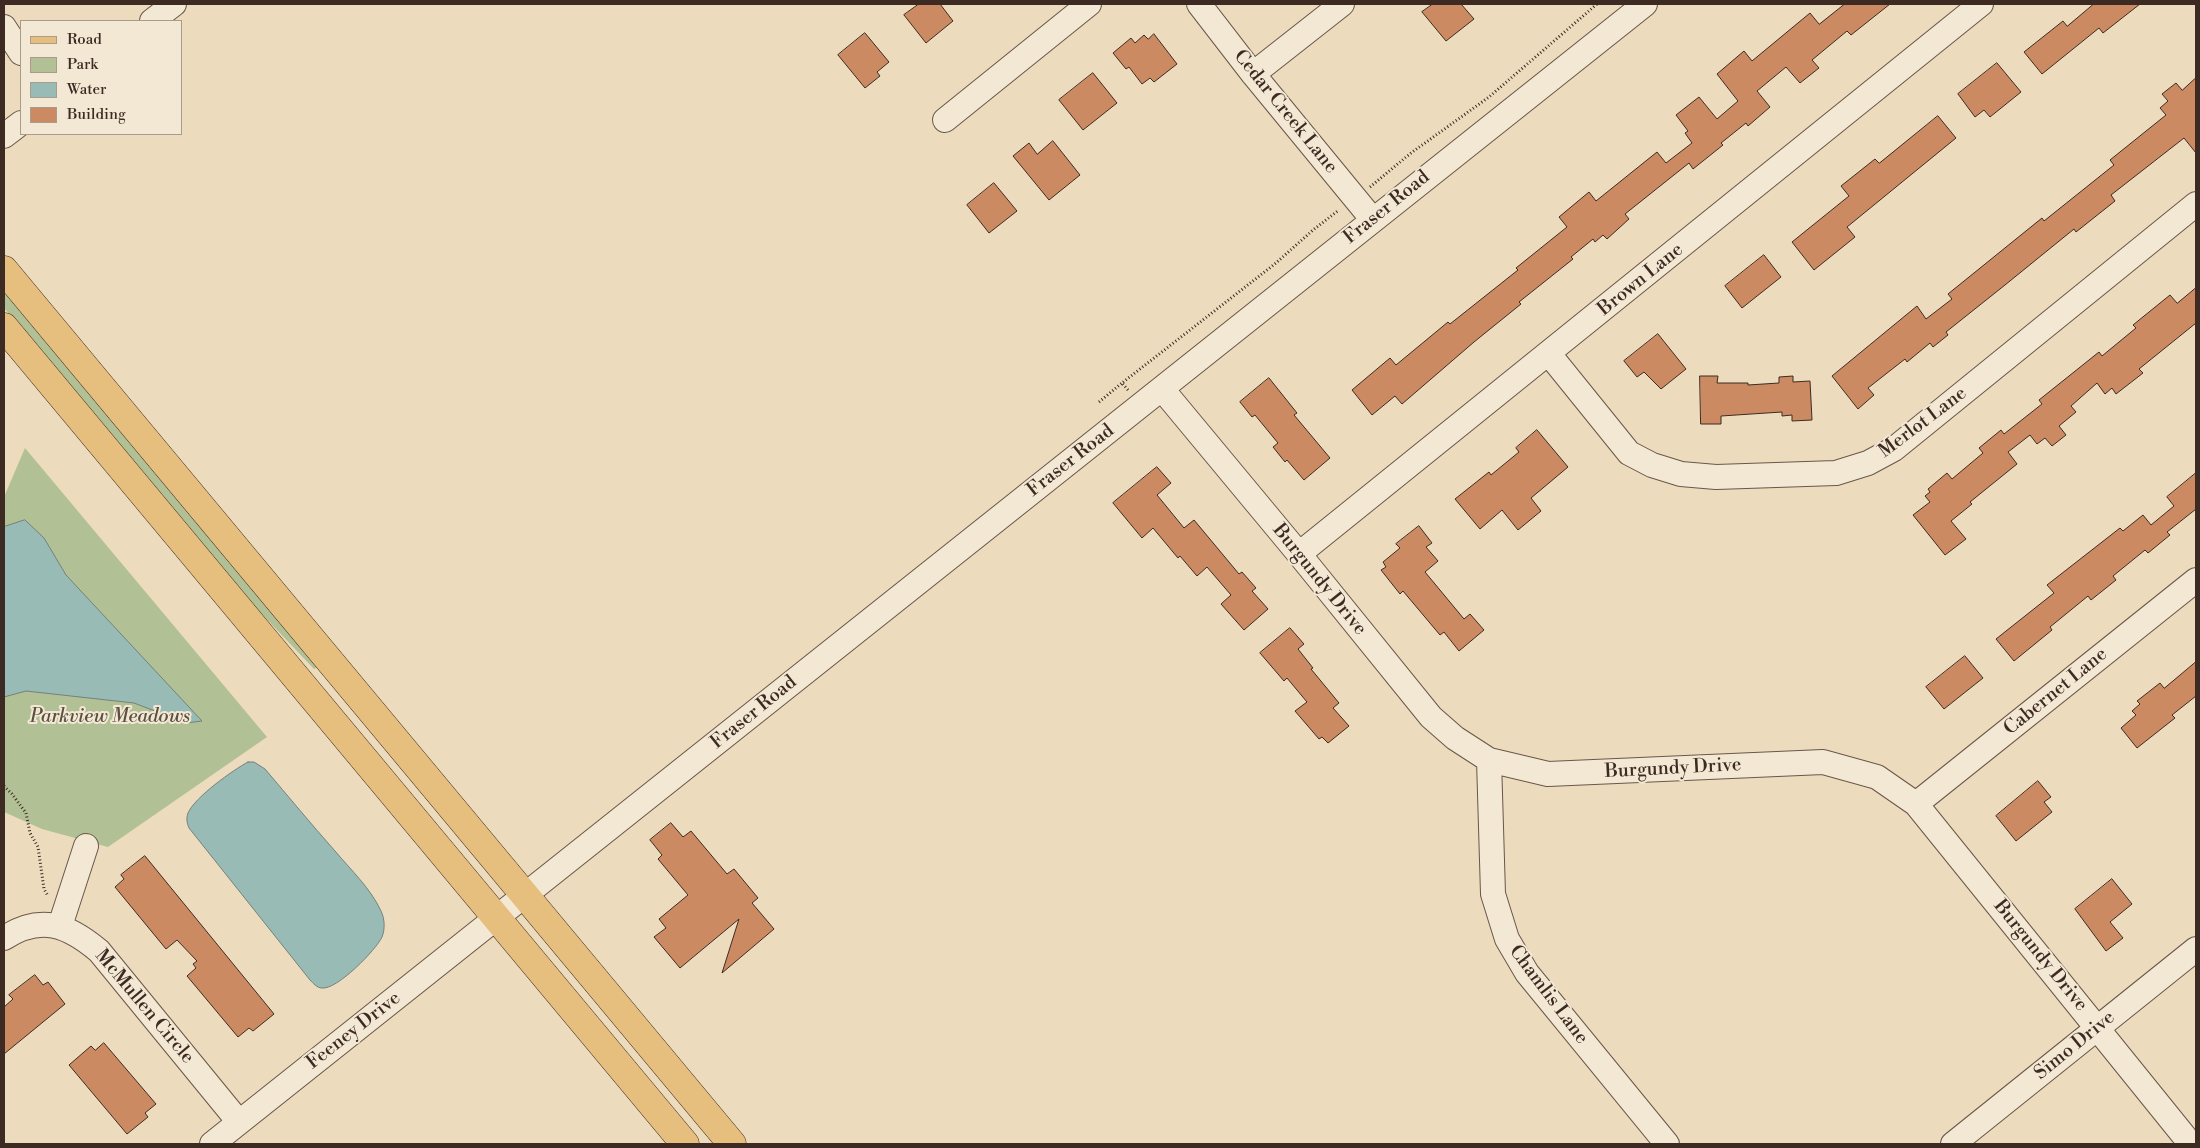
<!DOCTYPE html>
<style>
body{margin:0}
#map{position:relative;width:2200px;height:1148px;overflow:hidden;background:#eddbbd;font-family:"Libre Bodoni",serif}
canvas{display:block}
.frame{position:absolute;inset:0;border:5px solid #3d2b23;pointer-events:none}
.legend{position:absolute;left:20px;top:20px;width:162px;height:115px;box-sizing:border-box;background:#f3e8d4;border:1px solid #aa9c8d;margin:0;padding:6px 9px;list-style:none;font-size:15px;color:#3d2b23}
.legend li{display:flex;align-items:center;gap:10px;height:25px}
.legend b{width:25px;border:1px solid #aa9c8d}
</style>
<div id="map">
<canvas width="2200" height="1148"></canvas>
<div class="frame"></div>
<ul class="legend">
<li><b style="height:6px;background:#e6be7e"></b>Road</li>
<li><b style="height:14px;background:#b2c195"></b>Park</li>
<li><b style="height:14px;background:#99bbb5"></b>Water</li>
<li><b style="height:14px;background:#cc8a63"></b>Building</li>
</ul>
</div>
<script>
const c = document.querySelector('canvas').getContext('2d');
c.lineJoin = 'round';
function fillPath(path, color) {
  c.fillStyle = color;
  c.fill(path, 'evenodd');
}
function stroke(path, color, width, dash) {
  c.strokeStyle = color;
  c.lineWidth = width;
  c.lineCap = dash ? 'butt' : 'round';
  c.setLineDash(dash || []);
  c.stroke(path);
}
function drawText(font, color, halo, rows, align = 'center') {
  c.font = font + ' "Libre Bodoni",serif';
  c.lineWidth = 4;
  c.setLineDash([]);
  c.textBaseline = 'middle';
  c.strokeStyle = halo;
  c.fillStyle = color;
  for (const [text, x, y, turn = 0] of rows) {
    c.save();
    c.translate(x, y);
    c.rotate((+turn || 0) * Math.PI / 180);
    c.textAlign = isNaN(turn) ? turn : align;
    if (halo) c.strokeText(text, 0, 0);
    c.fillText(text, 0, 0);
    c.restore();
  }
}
const green = new Path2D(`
 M4,290l315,376 -5,3 -75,-79 -235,-282z
 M25,448l242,289 -159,110 -66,-18 -38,-17v-315z`);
const water = new Path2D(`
 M25,520l19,18 22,37 136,146 -16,2 -52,-20 -108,-12 -22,6v-170z
 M248,762h6l11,7c23,27 46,55 70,82 16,19 36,38 46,60 4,8 4,19 1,26 -6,13 -45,53 -60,51 -5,0 -9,-5 -12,-8l-121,-152c-2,-5 -3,-9 -1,-15 7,-16 45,-43 60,-51z`);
const building = new Path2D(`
 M919,4h21l13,17 -27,22 -22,-28z
 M1433,4h28l13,15 -28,22 -24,-29z
 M1845,4h45l-39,31 -4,-4 -35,29 7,8 -19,15 -14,-16 -29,24 13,16 -22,19 -2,-3 -25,20 2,2 -30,24 -4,-6 -64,51 4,5 -22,20 -4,-4 -8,7 -2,-3 -22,18 2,2 -54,43 2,2 -47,38 -72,62 -7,-8 -23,19 -20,-25 38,-32 6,7 52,-43 2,2 68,-54 -2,-2 51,-41 -8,-10 30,-25 7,9 61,-49 9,11 26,-20 -7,-10 3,-2 -12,-16 23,-18 18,22 21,-18 -21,-27 27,-23 8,10 58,-48 9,11z
 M2094,4h46l-37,29 -4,-5 -57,46 -18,-22 39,-31 4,5z
 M865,33l24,29 -12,10 3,4 -15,12 -27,-33z
 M1154,34l23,30 -23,18 -4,-4 -8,6 -13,-17 -3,2 -13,-16 18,-15 4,5 9,-8 4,4z
 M1997,63l24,29 -31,25 -6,-7 -9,7 -17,-23z
 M1093,73l24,30 -34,27 -24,-30z
 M2196,78v75l-12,-15 -73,57 4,6 -39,31 -2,-3 -69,56 -59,47 2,3 -15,12 -3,-4 -23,19 -2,-3 -37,29 6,7 -16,14 -26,-33 85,-70 9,13 26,-20 -4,-5 94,-76 2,3 70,-56 -4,-5 56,-45 -6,-7 8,-7 -6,-7 14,-11 6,7z
 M1938,116l18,22 -109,89 8,10 -41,33 -22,-28 57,-46 -8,-10 34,-27 4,4z
 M1053,141l27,34 -31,25 -36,-44 16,-13 8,11z
 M994,183l23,28 -28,22 -22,-28z
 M1764,255l17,22 -39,31 -17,-22z
 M2196,288v35l-57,46 4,4 -27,21 -4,-6 -7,6 -8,-11 -26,23 5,6 -17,14 7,9 -14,11 -7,-8 -8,6 -7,-9 -22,17 9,12 -47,38 2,2 -21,17 15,18 -21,16 -32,-40 17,-13 -5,-6 5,-4 -2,-3 19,-16 5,6 31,-26 -4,-5 22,-18 3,4 38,-30 -3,-4 60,-48 3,4 34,-28 -3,-3 37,-30 7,8z
 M1658,334l28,35 -25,20 -17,-17 -7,5 -13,-16z
 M1700,376h18l-1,7h31v2l31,-2v-6l14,-1v6l17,-1 2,39 -20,1v-6l-10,1v-4l-61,4v8h-20z
 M1269,378l28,35 -3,2 36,43 -26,22 -17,-20 -2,2 -12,-15 5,-4 -23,-28 -3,2 -12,-15z
 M1537,430l31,37 -37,31 10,13 -23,19 -16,-20 -22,19 -25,-30 34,-27 2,3 28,-23 -3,-4z
 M1157,467l14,16 -14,12 27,33 10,-8 45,54 3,-2 14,16 -4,3 16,18 -24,21 -23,-26 10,-9 -24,-28 -10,9 -17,-20 -2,2 -25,-30 -11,10 -29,-35z
 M2196,473v36l-29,23 3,3 -22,18 -3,-3 -32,26 3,4 -25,20 -3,-4 -38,31 2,3 -38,31 -18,-22 58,-46 -7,-8 73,-57 3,3 20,-16 8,10 23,-19 -7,-9z
 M1419,526l13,17 -6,4 12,14 -13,11 39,47 6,-5 14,16 -25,21 -15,-19 -4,3 -37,-44 -3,3 -19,-24 5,-3 -3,-5 17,-14 -4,-4z
 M1290,628l14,16 -6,5 15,19 -2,1 28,34 -6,5 16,18 -21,17 -6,-6 -3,2 -24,-28 12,-9 -20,-24 -3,3 -24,-28z
 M1965,656l18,22 -39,31 -18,-22z
 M2196,662v34l-24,19 3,3 -38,30 -16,-20 15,-13 -4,-4 8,-7 -3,-3 23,-18 4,5z
 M2038,781l13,16 -7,5 8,10 -36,29 -20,-25z
 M671,823l12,14 8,-6 36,43 7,-5 24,29 -6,5 22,26 -52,44 17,-54 -59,49 -26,-31 12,-9 -7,-9 29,-24 -30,-36 4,-4 -12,-15z
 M145,856l129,158 -21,17 -4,-3 -11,9 -51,-61 9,-8 -3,-4 4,-3 -20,-21 -11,9 -51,-62 9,-8 -3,-4z
 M2112,879l20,25 -22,18 13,16 -17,13 -31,-42z
 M35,975l8,10 5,-3 17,22 -61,50v-47l9,-8 -4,-4z
 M104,1043l52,61 -11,9 3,4 -21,17 -58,-69 22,-19 4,4z`);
const path = new Path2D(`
 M1370,187l41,-34 78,-56 108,-93
 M1128,390l-6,-7 154,-120 37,-33 26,-20
 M1099,402l23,-19
 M4,786l8,8 14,19 4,20 8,14 6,42 4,7`);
const minor = new Path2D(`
 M1199,4l54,70 120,146
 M152,21l22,-17
 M4,27l17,26
 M1253,74l89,-70
 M945,120l144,-116
 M4,136l17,-13
 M1549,354l80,99 23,12 29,9 35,3 120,-4 32,-10 26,-14 302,-245
 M1162,389l137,165 132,163 24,21 34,22 59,14 275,-12 54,15 39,27 269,333
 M1299,554l682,-550
 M1489,760l4,134 14,45 20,34 140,171
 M1916,804l280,-224
 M60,926l26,-80
 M4,938c37,-24 64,-13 95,13l140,171
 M212,1144l1433,-1140
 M1953,1144l243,-195`);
const major = new Path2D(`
 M4,270l728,874
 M4,327l681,817`);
const streetNames = [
 ["Cedar Creek Lane",1285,112,51],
 ["Fraser Road",1387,208,-39],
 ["Brown Lane",1641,280,-39],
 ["Merlot Lane",1923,423,-37],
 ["Fraser Road",1071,461,-38],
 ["Burgundy Drive",1319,580,51],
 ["Cabernet Lane",2056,692,-39],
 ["Fraser Road",754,713,-39],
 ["Burgundy Drive",1673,769,-3],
 ["Burgundy Drive",2040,956,51],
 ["Chamlis Lane",1548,995,53],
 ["McMullen Circle",144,1007,50],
 ["Feeney Drive",354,1031,-38],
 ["Simo Drive",2075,1046,-39]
];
const parkNames = [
 ["Parkview Meadows",110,717]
];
fillPath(green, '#b2c195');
fillPath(water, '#99bbb5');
stroke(water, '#74817b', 1);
fillPath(building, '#cc8a63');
stroke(building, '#3d2b23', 1);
stroke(minor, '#69574a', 26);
stroke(major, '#3d2b23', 29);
stroke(path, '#3d2b23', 3, [1, 2.5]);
stroke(minor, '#f3e8d4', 24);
stroke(major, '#e6be7e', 28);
drawText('19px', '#3d2b23', '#f3e8d4', streetNames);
drawText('italic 19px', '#5a5040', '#f3e8d4', parkNames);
</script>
